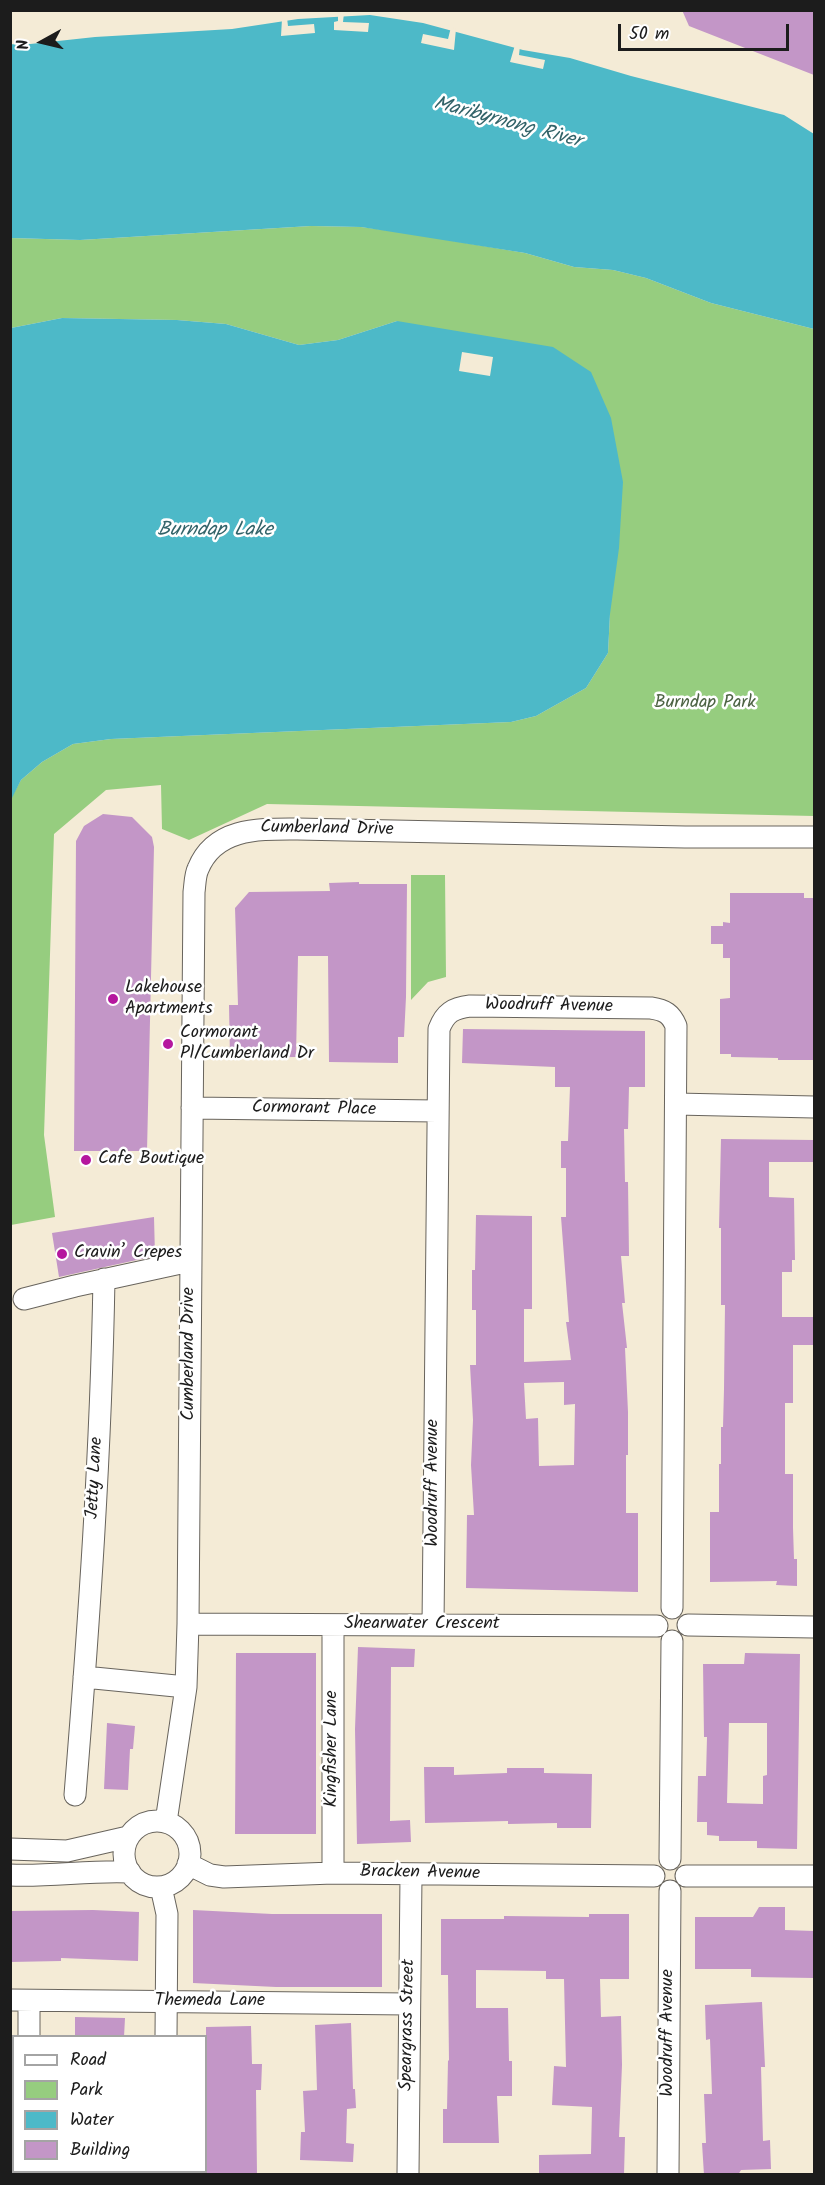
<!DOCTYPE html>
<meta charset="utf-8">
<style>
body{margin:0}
#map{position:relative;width:825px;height:2185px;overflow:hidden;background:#f4ebd6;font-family:Kalam,sans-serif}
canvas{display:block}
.frame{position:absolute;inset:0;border:12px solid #1c1c1c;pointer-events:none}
.legend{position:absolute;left:12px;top:2035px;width:195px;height:138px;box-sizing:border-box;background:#fff;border:2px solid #a4a4a4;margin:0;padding:8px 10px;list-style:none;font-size:18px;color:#1c1c1c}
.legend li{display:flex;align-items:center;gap:12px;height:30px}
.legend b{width:30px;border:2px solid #a4a4a4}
.north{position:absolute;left:12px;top:12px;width:60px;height:60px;-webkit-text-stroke:4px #fff;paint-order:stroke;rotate:262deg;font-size:16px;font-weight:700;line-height:24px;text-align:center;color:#1c1c1c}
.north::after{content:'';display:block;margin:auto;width:21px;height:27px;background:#1c1c1c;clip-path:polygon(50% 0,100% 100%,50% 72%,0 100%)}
.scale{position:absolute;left:618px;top:24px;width:171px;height:27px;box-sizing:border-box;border:3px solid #1c1c1c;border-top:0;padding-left:8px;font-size:18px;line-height:21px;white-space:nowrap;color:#1c1c1c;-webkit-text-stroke:4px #fff;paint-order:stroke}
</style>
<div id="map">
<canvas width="825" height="2185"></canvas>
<div class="frame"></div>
<ul class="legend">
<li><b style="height:8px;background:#fff"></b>Road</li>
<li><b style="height:16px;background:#96cd7f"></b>Park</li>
<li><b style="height:16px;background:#4db9c8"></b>Water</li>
<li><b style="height:16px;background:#c396c7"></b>Building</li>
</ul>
<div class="north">N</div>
<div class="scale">50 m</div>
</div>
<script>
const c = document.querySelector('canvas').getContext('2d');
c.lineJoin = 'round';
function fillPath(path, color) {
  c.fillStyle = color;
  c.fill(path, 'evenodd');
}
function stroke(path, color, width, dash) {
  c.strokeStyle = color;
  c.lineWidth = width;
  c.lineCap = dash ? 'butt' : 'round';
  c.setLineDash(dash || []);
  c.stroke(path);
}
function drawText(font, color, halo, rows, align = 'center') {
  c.font = font + ' Kalam,sans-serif';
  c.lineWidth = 5;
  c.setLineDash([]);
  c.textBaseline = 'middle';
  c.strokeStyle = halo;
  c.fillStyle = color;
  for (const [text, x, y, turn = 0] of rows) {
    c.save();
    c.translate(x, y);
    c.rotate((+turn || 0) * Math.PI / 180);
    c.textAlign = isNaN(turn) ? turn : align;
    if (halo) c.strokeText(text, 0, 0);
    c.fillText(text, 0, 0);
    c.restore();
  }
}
const green = new Path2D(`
 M311,226l50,1 39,5 125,21 49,14 39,3 33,8 65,25 103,26v487l-547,-12 -78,36 -27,-11 -1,-44 -55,5 -52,44 -10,301 11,82 -44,8 -1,-425 11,-20 21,-18 31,-18 38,-5 400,-17 25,-6 50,-28 22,-35 2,-39 -213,-293 -59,19 -39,5 -73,-21 -49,-4 -115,-2 -51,10 -1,-90 70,2z
 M411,875h34l1,102 -18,5 -17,18z`);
const water = new Path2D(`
 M370,15l53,8 100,27 47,8 61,18 153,39 30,19v195l-103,-26 -65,-25 -33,-8 -39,-3 -49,-14 -164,-26 -50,-1 -231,14 -69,-2 -1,-194 11,1 74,-8 137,-8 66,-10z
 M62,318l115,2 49,4 73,21 39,-5 59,-19 156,26 38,25 20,46 12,64 -4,66 -9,66 -2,39 -22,35 -50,28 -25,6 -400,17 -38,5 -31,18 -21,18 -10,20v-472z`);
const pier = new Path2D(`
 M344,13l-1,9 26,1 -1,9 -34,-2v-8l4,-1v-7z
 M287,18l1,8 26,-2 1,9 -34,3 1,-17z
 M451,27l5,2 -2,21 -33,-7 2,-9 25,5z
 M515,45l5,1 -1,9 26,5 -2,9 -33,-7z
 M462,352l31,5 -3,19 -31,-5z`);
const building = new Path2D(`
 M682,10h132v65l-125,-49z
 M103,814l29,3 20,20 2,10 -7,304h-73l2,-310 8,-15z
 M359,882v2h48l-1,113 -2,40h-6v26l-69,-1 -1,-106h-30l-2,101 -66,1 -1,-53h9l-3,-97 14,-16 81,-1 -1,-8z
 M730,893h74v5h10v162h-36v-2l-47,-1v-3h-11v-55l10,-1v-40h-7v-14h-12v-18h12v-4l7,1z
 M463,1029l182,2v56h-16l-1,42h-4l1,53h3l1,74h-8l4,47h-3l5,45h-2l3,64v43h-2v58h12v79l-172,-4 1,-73h7l-3,-50 2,-45 -3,-55h6v-55h-4v-40h3l1,-55 56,1v93h-8v53l47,-2 -5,-38h3l-8,-105h5v-49h-5v-27h7l2,-54h-15v-20l-93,-4zM564,1382v23l11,-1 -1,61 -35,1 -1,-48 -12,1 -2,-36z
 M721,1139l93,1v22h-45v35l25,1 1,62h-3v12h-10v45h32v28h-21v58h-8v71h8v54l1,31h3v27l-21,-1 1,-4 -67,1v-70h9v-48h2v-37h2l1,-38 1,-84h-4v-77h-2z
 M154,1217l1,39 -96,21 -7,-44z
 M358,1647l57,2 -1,18h-23l-1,154 20,-1 1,22 -54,2 -2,-115z
 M236,1653h80v181h-81z
 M745,1653l55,1 -3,195 -40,-1v-7h-38v-5l-12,-1v-13h-10l1,-46h8l1,-39h-3l-1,-73h41zM729,1723h38v52l-4,1v28l-36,-1z
 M107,1723l28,3 -2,23h-3l-2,41 -24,-1z
 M424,1767h30v8l53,-2v-5h37v5l48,1 -1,54h-34v-5l-49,1v-3l-83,2z
 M759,1907h26v23l29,1v47l-63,-1v-8h-56v-52h58z
 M93,1910l46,2 -1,49 -77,-3v3l-51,1v-51z
 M193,1910l79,4h110v73h-106l-83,-4z
 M589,1914h40v65h-29l1,38 20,-1 1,49 -3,72h6l-1,38h-85v-20l52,-1 1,-47 -40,-2 2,-39 12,1 -2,-88h-18v-8l-70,-1v38h32l1,53h3v35h-15l2,47h-56v-34h4l1,-49 1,1 -1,-86h-7v-56h63v-3l85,1z
 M762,2002l3,65h-4l2,74 7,-1 1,29 -30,1 -3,5h-34l-2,-32h4l-2,-49h8l-2,-55 -4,1 -1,-35z
 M75,2017l50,1 -1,19h-49z
 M351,2023l2,66h2l1,19 -9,1 -1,34 8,1 -1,18 -53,-2 1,-28h4l-2,-41 14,-1 -2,-65z
 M251,2026l1,38h10l-1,26h-5l1,85h-51v-148z`);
const minor = new Path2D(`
 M676,1104l138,3
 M192,1108l245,3
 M24,1299l51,-13 115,-25
 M188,1624l469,2
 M333,1625v248
 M433,1625l6,-596c6,-16 14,-21 31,-23l181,2c14,2 20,6 25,18l-4,582
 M688,1625l126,2
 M84,1677l102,10
 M75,1795c14,-172 26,-344 29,-516
 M124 1854a33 33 0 1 1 66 0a33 33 0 1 1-66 0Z
 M166,1822l20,-135 2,-63 6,-732c1,-7 1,-17 4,-23 17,-42 62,-40 99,-40l388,8h129
 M10,1849l57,2 61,-14
 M670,1859l2,-218
 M188,1864l22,11 14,2 109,-4 321,3
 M10,1875c40,2 80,-5 120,-3
 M686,1876h128
 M161,1887l6,27 -1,122
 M10,2000l399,4
 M29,2036v-35
 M28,2174v-2
 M165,2174v-2
 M408,2174l3,-299
 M668,2174l2,-283`);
const markers = [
 [113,999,6,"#b5179e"],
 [168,1044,6,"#b5179e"],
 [86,1160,6,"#b5179e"],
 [62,1254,6,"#b5179e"]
];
const parkNames = [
 ["Burndap Park",705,704]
];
const streetNames = [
 ["Cumberland Drive",327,830,1],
 ["Woodruff Avenue",549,1007,1],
 ["Cormorant Place",314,1110,1],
 ["Cumberland Drive",190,1354,-90],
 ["Jetty Lane",96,1478,-87],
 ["Woodruff Avenue",434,1483,-90],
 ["Shearwater Crescent",422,1625],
 ["Kingfisher Lane",333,1749,-90],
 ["Bracken Avenue",420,1874,1],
 ["Themeda Lane",210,2002],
 ["Speargrass Street",409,2025,-89],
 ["Woodruff Avenue",669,2033,-90]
];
const poiNames = [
 ["Lakehouse",125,989],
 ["Apartments",125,1010],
 ["Cormorant",180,1034],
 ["Pl/Cumberland Dr",180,1055],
 ["Cafe Boutique",98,1160],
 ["Cravin’ Crepes",74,1254]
];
const waterNames = [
 ["Maribyrnong River",507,124,15],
 ["Burndap Lake",215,532]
];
fillPath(green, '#96cd7f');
fillPath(water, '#4db9c8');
fillPath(pier, '#f4ebd6');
fillPath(building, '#c396c7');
stroke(minor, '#68645d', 23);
stroke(minor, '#fff', 21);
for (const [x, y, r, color] of markers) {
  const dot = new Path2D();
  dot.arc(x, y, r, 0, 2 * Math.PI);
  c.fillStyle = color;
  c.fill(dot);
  stroke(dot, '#fff', 2);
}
drawText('18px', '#4d6344', '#fff', parkNames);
drawText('18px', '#1c1c1c', '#fff', streetNames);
drawText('18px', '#1c1c1c', '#fff', poiNames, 'left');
drawText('italic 20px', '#326369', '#fff', waterNames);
</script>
